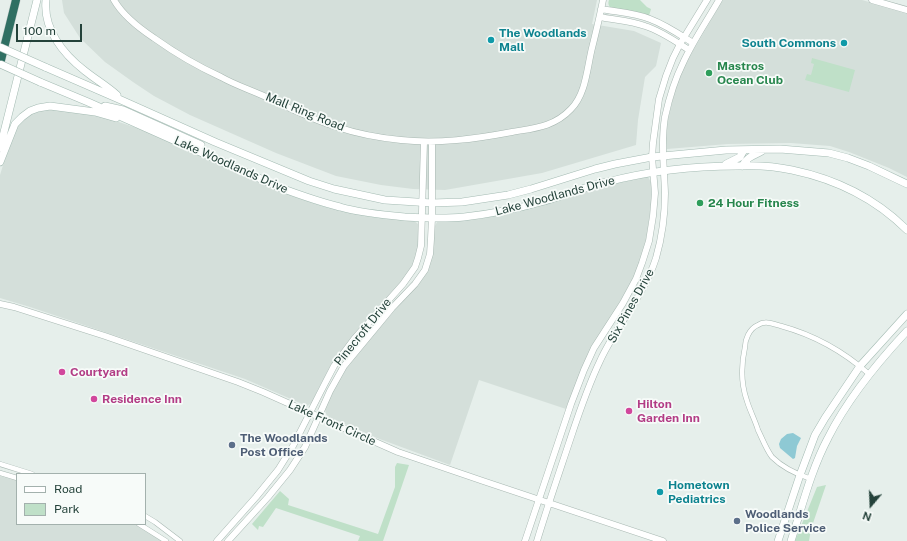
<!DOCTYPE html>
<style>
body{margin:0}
#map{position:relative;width:907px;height:541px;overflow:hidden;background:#e6efeb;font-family:"Public Sans",sans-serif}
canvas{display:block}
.legend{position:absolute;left:16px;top:473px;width:130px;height:52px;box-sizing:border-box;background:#f7fbf9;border:1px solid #a3b1ad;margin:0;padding:5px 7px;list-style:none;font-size:12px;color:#24423a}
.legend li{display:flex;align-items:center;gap:8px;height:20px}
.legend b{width:20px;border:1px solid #a3b1ad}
.north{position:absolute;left:851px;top:485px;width:40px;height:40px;-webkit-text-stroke:3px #f7fbf9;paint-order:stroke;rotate:199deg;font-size:11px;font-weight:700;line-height:16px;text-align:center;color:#24423a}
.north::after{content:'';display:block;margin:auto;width:14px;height:18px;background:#24423a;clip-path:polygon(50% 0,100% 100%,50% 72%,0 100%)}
.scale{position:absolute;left:16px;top:24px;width:66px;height:18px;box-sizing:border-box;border:2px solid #24423a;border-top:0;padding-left:5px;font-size:12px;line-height:14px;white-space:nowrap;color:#24423a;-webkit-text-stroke:3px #f7fbf9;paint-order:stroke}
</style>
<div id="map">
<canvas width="907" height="541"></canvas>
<ul class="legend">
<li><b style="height:5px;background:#fff"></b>Road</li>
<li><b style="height:11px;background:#bfe0c8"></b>Park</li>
</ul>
<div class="north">N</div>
<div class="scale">100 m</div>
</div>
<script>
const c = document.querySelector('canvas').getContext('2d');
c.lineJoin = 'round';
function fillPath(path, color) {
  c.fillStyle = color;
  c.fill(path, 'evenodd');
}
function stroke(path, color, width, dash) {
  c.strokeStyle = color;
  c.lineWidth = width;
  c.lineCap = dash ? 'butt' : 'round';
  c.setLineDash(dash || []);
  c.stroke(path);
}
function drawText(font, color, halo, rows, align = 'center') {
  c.font = font + ' "Public Sans",sans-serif';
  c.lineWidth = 3.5;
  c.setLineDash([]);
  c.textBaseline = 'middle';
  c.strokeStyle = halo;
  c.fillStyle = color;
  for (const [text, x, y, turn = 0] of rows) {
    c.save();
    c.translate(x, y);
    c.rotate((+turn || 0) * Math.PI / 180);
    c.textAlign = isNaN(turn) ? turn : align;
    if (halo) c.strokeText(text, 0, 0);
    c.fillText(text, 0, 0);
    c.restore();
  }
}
const built = new Path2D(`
 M62,0h535l-5,24 42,7 27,12 -5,23 -11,11 -7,43 -2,25 -94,28 -97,17 -32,-1 -32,-4 -45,-9 -60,-23 -86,-38 -36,-19 -21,-14 -28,-20 -25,-24 -16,-25z
 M723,0h139l45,13v164l-18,-9 -40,-16 -19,-6 -39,-3 -63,1 -61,5 -1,-11 2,-19 7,-29 10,-26z
 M51,109l37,5 22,5 36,12 152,67 28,9 47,10 40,3 5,4 2,3 -1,18 -6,20 -8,12 -51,58 -12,15 -10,15 -14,24 -6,14 -5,3 -62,-27 -215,-72 -30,-9v-123l11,-36 8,-15 7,-6 7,-5 7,-3z
 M645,177h3l3,5v23l-5,36 -6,20 -7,17 -13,24 -28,45 -26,62 -87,-29 -29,85 -73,-27 -48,-21 -3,-3 -1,-5 9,-21 12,-19 13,-18 52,-59 15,-20 8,-44 3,-6 47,-4 35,-7 99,-28z
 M0,476l17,5v43h118l27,17h-162z`);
const green = new Path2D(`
 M609,0h31l7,7 4,2 -2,7 -38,-8c-3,-3 -3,-5 -2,-8z
 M812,58l43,12 -6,22 -44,-12 2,-6 4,1 3,-11 -3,-1z
 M397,463l12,2 -26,76h-25l2,-5 -84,-28 -13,19 -4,-1 -1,4 -6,-6 28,-33 9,8 -1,6 90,29 17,-47v-20z
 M826,485l-15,44 -2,12h-14l22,-54z`);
const water = new Path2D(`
 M793,433l8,5 -4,8 -2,12 -2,1 -13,-11 -1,-4 2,-5 6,-5z`);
const minor = new Path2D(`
 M0,464l32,10
 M0,473l17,5
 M811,479c-15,-5 -28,-11 -39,-22 -6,-8 -10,-19 -14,-27 -3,-10 -8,-19 -11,-29 -6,-17 -6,-36 -2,-54 0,-4 1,-8 3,-12 2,-4 5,-8 10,-10 7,-5 16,-1 23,1 33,9 62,25 88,48
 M145,516l10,6 25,19
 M139,524l27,17`);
const tertiary = new Path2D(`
 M114,0c9,16 25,28 40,38 21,15 43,28 67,39 14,8 30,13 45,20 23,11 47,23 71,30 21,7 43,11 64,13 37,4 74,-1 111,-8 23,-4 42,-5 59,-23 15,-15 16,-41 21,-61 4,-16 8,-32 11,-48
 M872,0l35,10
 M601,9c16,3 34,4 49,10 16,6 29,15 43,24
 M600,17c15,3 31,4 45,9 16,5 30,15 44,24
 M0,304l14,3 91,29 133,46 25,10 101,45 34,15 85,29 180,60
 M217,541l39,-44 22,-27 15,-24 28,-55 13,-25 20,-27 49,-55 12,-17 3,-9 3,-12 3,-104
 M228,541l40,-44 22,-27 15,-23 25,-56 14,-25 48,-58 23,-24 10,-14 5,-16 1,-15 1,-21v-76
 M525,541l46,-137 13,-34 10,-22 29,-45 13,-24 6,-16 7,-22 4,-25 2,-23 -3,-36 1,-14 6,-44 7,-23 7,-18 7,-14 27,-44
 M537,541c10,-33 21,-65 32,-98 9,-27 18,-55 31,-82 16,-35 44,-65 56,-103 6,-21 9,-43 9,-65 -1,-26 -4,-51 0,-76 4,-18 10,-38 18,-54 10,-22 24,-42 36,-63`);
const secondary = new Path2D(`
 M46,0c-3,29 17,54 39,71 10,8 22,15 32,24
 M45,67l76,33 94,42 94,39 25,8 51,11 47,3 30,-1 46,-7 23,-6 64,-20 20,-5 37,-7 74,-7 54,-1 49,4 19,5 21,8 38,18
 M40,82l48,20 193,86c19,7 39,14 59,19 21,6 43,8 65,10 19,1 39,2 59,0 26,-3 52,-8 77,-15 22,-6 43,-15 66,-20 42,-11 86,-16 130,-16 18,-1 37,0 55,4 43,9 84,29 115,60
 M105,106l18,4 78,35
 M0,148l37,-148
 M0,162l15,-38 7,-7 8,-6 8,-3 12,-2 45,6 21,6
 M726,164l14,-7 4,-7
 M742,166c6,-10 11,-10 20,-15
 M778,541l22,-66 15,-40 10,-17 35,-52 47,-52
 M791,541c11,-34 20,-71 37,-103 20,-40 49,-75 79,-107`);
const motorway = new Path2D(`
 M0,64l16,-64`);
const secondaryBridge = new Path2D(`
 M0,47l45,20
 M0,64l40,18`);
const markers = [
 [491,40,4,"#0f9aa8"],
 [844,43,4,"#0f9aa8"],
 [709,73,4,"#2e9e5b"],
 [700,203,4,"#2e9e5b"],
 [62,372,4,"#d1479c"],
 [94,399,4,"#d1479c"],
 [629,411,4,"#d1479c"],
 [232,445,4,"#5c6f8a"],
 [660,492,4,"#0f9aa8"],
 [737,521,4,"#5c6f8a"]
];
const cultureNames = [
 ["The Woodlands",499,33],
 ["Mall",499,47],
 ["South Commons",836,43,"right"],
 ["Hometown",668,485],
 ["Pediatrics",668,499]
];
const leisureNames = [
 ["Mastros",717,66],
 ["Ocean Club",717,80],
 ["24 Hour Fitness",708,203]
];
const streetNames = [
 ["Mall Ring Road",305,112,22],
 ["Lake Woodlands Drive",231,165,24],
 ["Lake Woodlands Drive",555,196,-15],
 ["Six Pines Drive",631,306,-61],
 ["Pinecroft Drive",363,332,-51],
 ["Lake Front Circle",332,423,24]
];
const hotelNames = [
 ["Courtyard",70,372],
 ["Residence Inn",102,399],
 ["Hilton",637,404],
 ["Garden Inn",637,418]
];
const serviceNames = [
 ["The Woodlands",240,438],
 ["Post Office",240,452],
 ["Woodlands",745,514],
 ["Police Service",745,528]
];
fillPath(built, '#d4dfda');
fillPath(green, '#bfe0c8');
fillPath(water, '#8ec9d4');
stroke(minor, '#a8b8b2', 5.5);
stroke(tertiary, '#a8b8b2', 7);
stroke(secondary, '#a4bbb3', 8);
stroke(motorway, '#c2cac8', 9);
stroke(minor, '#fff', 4.5);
stroke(tertiary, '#fff', 6);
stroke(secondary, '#fff', 7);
stroke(motorway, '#2f6f62', 8);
stroke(secondaryBridge, '#a4bbb3', 8, []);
stroke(secondaryBridge, '#fff', 7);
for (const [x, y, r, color] of markers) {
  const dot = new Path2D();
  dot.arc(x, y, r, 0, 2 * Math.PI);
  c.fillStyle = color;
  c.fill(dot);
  stroke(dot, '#f7fbf9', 1.5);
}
drawText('bold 12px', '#0d838f', '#f7fbf9', cultureNames, 'left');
drawText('bold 12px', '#27864d', '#f7fbf9', leisureNames, 'left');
drawText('12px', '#24423a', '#f7fbf9', streetNames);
drawText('bold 12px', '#b23c85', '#f7fbf9', hotelNames, 'left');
drawText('bold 12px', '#4e5e75', '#f7fbf9', serviceNames, 'left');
</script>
